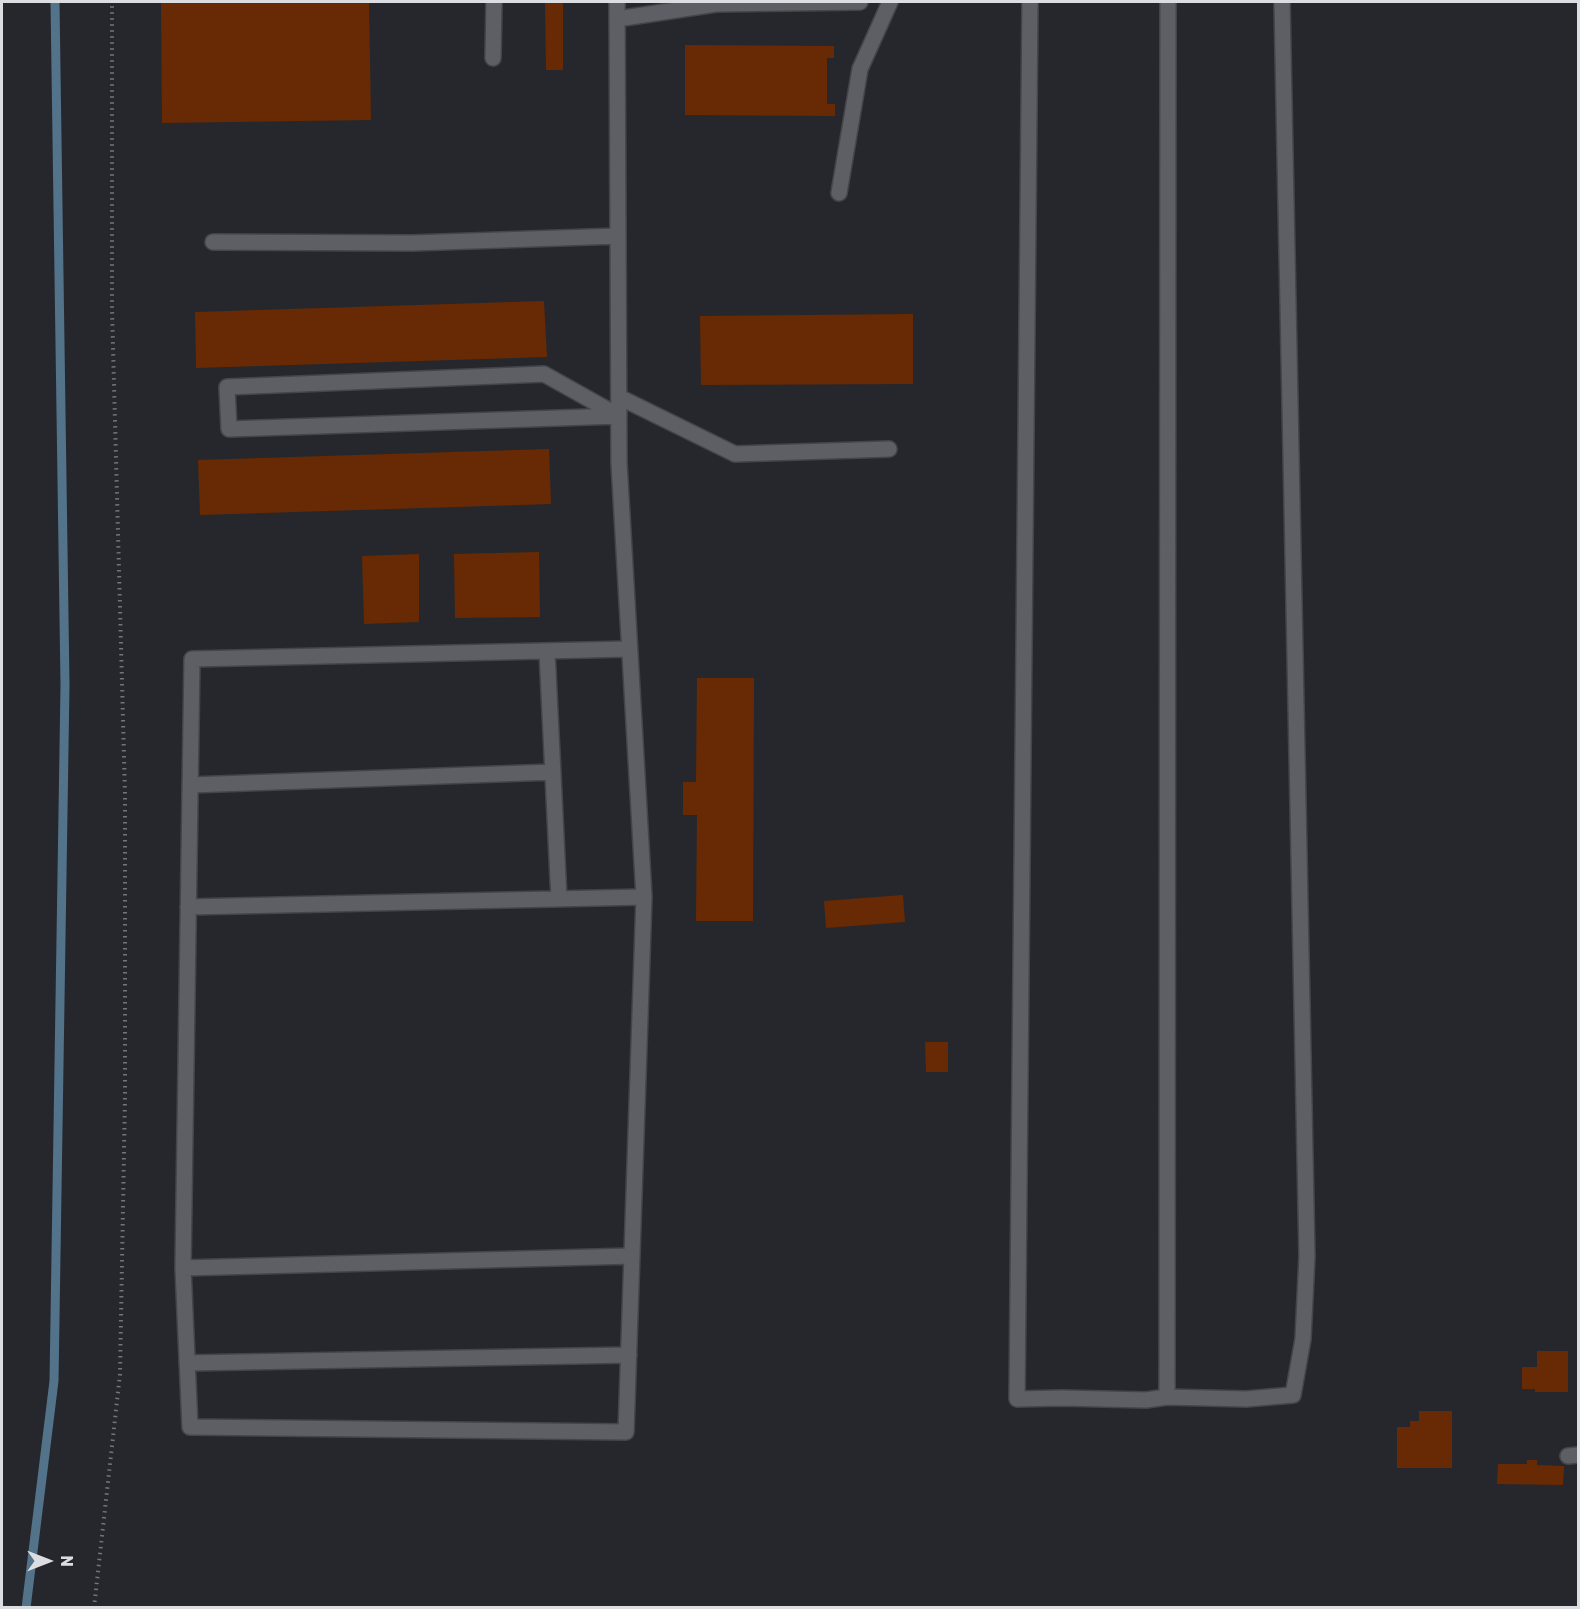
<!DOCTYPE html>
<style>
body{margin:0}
#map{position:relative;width:1580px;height:1609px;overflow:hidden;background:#26272c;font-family:Rubik,sans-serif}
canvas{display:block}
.frame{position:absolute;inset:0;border:3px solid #dcdde0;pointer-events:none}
.north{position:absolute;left:18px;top:1531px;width:60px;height:60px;-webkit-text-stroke:4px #26272c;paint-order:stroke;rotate:90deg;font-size:16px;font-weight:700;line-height:24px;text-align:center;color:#dcdde0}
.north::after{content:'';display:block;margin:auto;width:21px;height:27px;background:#dcdde0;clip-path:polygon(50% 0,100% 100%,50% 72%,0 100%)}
</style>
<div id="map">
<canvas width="1580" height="1609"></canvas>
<div class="frame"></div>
<div class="north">N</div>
</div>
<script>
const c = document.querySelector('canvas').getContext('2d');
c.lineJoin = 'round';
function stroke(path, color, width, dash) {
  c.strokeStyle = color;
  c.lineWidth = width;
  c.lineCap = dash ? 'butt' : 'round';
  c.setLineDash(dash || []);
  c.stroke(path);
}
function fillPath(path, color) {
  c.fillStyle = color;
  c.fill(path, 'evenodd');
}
const stream = new Path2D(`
 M26,1608l28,-227 11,-696 -10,-683`);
const building = new Path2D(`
 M161,2h208l2,118 -209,3z
 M545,3h18v67h-17z
 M685,45l149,1v12h-7v46h8v12l-150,-1z
 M544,301l3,56 -351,11 -1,-56z
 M913,314v70l-212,1 -1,-69z
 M549,449l2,55 -351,11 -2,-55z
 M539,552l1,65 -85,1 -1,-64z
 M419,554v68l-55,2 -2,-68z
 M697,678h57l-1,243h-57l1,-106h-14v-33h13z
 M903,895l2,27 -79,6 -2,-27z
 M925,1042h23v30h-22z
 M1537,1351h31v41h-33v-3h-13v-22h15z
 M1419,1411h33v57h-55v-41h13v-6h9z
 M1527,1460h10v5l27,1 -1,19 -66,-1 1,-20h29z`);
const path = new Path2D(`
 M94,1608l26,-234 5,-278v-302l-13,-485v-307`);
const service = new Path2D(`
 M617,2l2,461 25,434 -18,535 -436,-5 -7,-159 9,-609 437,-10
 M1030,2l-13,1397 45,-1 84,2 21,-3
 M1168,2l-1,1395 79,2 47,-4 10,-56 4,-83 -25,-1254
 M617,19l99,-15 144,-2
 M493,58l1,-56
 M839,193l21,-124 30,-67
 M213,242l199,1 206,-7
 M544,374l75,42 -390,13 -2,-42z
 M619,397l116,57 154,-5
 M547,651l12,248
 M190,785l363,-13
 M188,907l456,-10
 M183,1268l449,-12
 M187,1363l442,-8
 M1568,1456l10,-1`);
stroke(stream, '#53738b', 9);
fillPath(building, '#682a04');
stroke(service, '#444549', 18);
stroke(path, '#747579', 4, [1.5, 4.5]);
stroke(service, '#5e5f64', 15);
</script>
